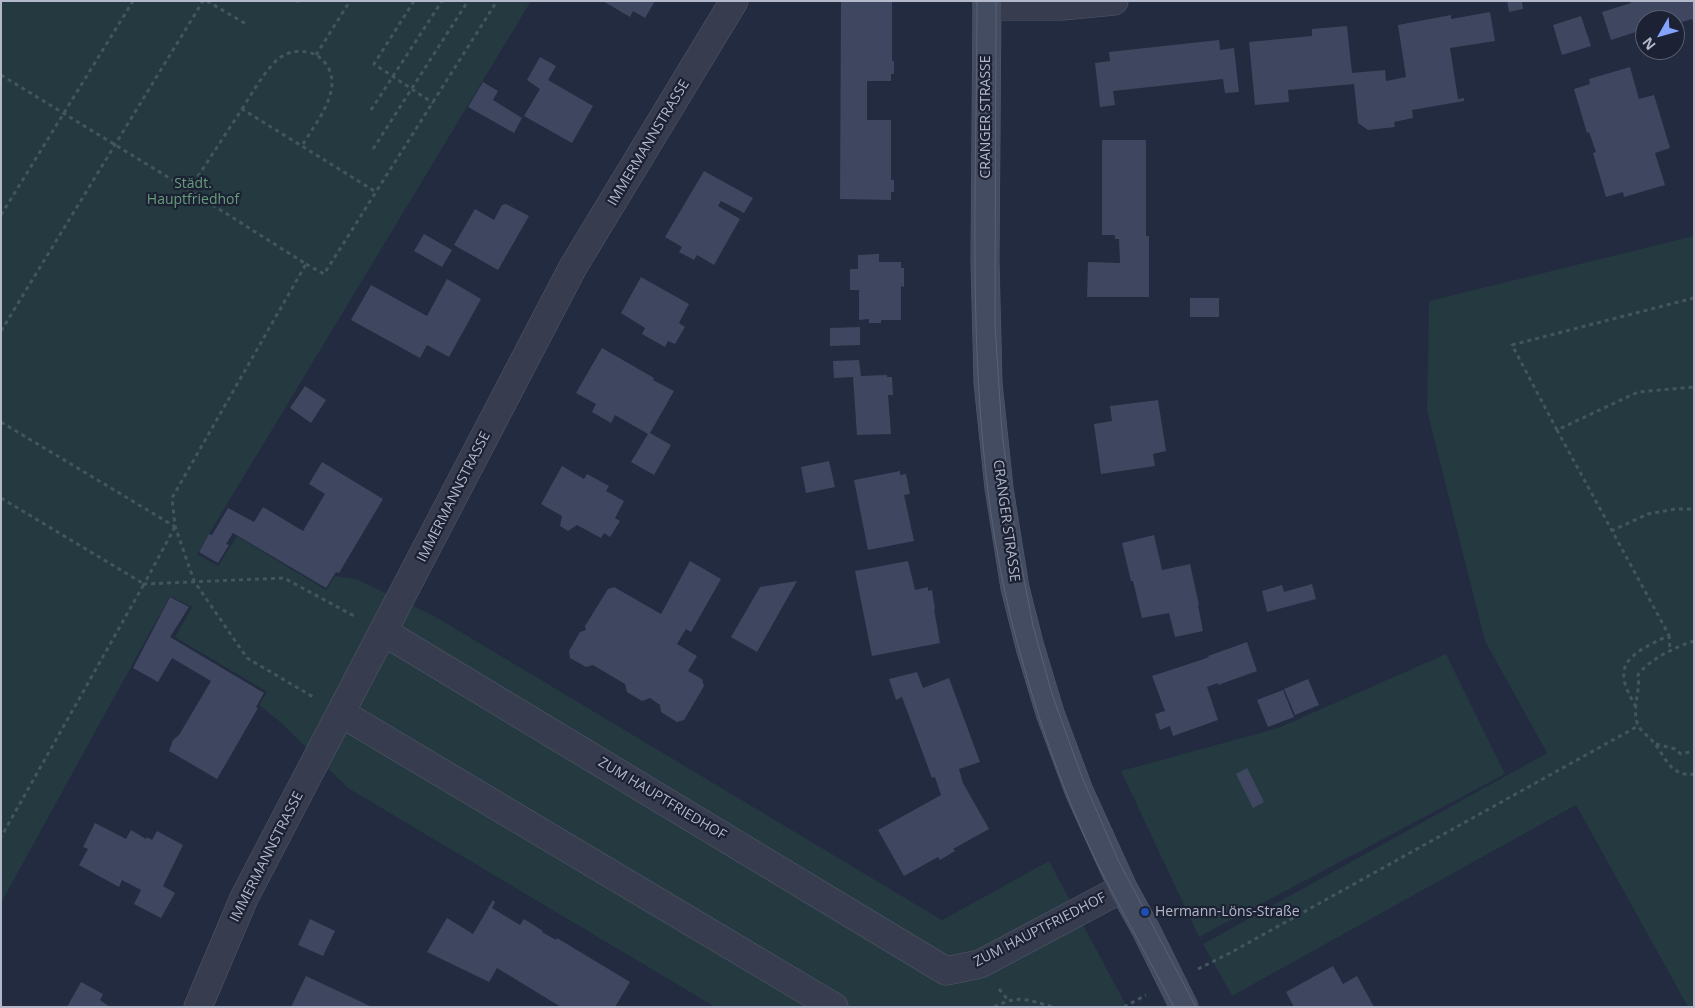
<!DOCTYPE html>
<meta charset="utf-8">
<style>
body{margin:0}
#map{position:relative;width:1695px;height:1008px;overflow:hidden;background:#222b3f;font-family:"Open Sans",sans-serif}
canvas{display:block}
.frame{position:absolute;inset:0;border:2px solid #b3b9ca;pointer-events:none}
.north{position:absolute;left:1635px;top:10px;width:50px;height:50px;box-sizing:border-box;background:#1c2234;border:1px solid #585e70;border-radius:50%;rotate:232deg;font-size:14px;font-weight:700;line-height:20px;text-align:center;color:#b3b9ca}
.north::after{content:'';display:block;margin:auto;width:18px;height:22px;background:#83a3fe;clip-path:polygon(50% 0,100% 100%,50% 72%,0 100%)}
</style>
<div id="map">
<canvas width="1695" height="1008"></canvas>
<div class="frame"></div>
<div class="north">N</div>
</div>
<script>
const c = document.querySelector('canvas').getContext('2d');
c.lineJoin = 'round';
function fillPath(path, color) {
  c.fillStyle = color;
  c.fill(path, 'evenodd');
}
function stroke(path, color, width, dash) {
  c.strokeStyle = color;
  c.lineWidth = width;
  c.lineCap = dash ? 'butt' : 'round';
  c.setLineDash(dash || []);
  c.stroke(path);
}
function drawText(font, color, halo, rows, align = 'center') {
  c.font = font + ' "Open Sans",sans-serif';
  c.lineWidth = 4.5;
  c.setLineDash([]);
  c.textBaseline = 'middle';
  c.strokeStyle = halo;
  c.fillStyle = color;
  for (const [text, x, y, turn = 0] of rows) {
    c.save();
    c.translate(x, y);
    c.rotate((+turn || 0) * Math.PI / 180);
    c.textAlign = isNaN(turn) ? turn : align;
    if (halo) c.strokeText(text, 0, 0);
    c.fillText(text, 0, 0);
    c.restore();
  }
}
const green = new Path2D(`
 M1,1h530l-334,553 21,12 19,-30 89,54 9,-14 21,3 78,37 508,304 107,-59 78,146h-412l-367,-219 -68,-66 -21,-17 8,-13 -92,-55 17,-30 -22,-11 -169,307z
 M1694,236v771h-6l-112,-202 -344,191 -29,-52 344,-191 -62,-112 -58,-230 2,-110z
 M1446,654l59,120 -306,163 -78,-166 157,-43z`);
const building = new Path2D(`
 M603,1h52l-10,17 -12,-7 -3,6z
 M841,1h51v60h2v13h-3v7h-24v39h24v60h3v12h-3v8l-51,-1z
 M1507,1h15l1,8 -14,3z
 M1631,1h63v22l-2,-4 -17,5v-4h-5l-2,-7 -31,10 2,8 -28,9 -9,-28 29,-9z
 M1490,12l5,29 -45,7 8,51 6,-1v3l-52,9 1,8 -19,4 1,5 -27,3 -10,-7 -4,-39 -66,6 1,12 -34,3 -6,-63 63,-6v-7l35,-3 5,47 33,-3 1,11 20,-4 -8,-52 53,-10v4z
 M1581,16l10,30 -29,9 -9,-30z
 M1219,40l1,10 14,-2 5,44 -14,1 -2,-14 -110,12 2,14 -15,2 -5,-44 15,-2 -1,-9z
 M540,57l16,9 -8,14 45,26 -21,37 -48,-27 16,-27 -13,-9z
 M1630,67l9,32 15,-4 16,53 -15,5 10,32 -41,12 -1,-5 -17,5 -13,-44 3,-1 -7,-20 -2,1 -13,-44 16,-5 -1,-5z
 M483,82l15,9 -5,9 29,18 -8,15 -46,-26z
 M1102,140h44v96h3v61h-62l1,-35 32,1 -1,-24h-4v-4h-13z
 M704,171l49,27 -9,15 -23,-12 -3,5 22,13 -26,46 -17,-10 -3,5 -15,-8 3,-5 -17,-10z
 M506,204l23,12 -31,54 -44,-25 21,-36 19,11 8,-15z
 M424,234l28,16 -10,17 -28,-16z
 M879,254v8h22v6h3v19l-3,-1v34h-20v3h-12v-4l-10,1v-30h-9v-21h8v-14z
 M641,277l48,27 -10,19 6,4 -10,17 -7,-3 -3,6 -23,-13 3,-6 -24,-15z
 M447,279l34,20 -32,58 -22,-12 -7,13 -69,-38 20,-35 56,31z
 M1190,298h29v19h-29z
 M860,327v18l-30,1v-18z
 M602,348l52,30 -1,2 21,11 -24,42 21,12 -17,30 -23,-13 17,-28 -33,-19 -4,8 -19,-11 4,-8 -20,-11z
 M859,360l2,16 26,-1v2h5l1,18h-5l3,39 -34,1 -4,-58 -19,1 -1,-17z
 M305,386l21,14 -15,23 -21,-15z
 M1158,400l8,51 -13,3 2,12 -54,8 -7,-50 18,-3 -2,-15z
 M829,461l6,26 -29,6 -5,-26z
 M322,462l61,37 -44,74 -3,-1 -10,16 -93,-55 -7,11 3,1 -11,18 -19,-11 10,-18 3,1 16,-27 26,14 9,-15 40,24 22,-37 -16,-10z
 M562,466l22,13 3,-5 22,12 -3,5 18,10 -9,17 5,3 -10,16 -6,-4 -3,5 -24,-13 -9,6 -8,-5 2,-10 -21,-12z
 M900,471v4l6,-1 4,20 -6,1 10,46 -46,9 -14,-70z
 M1154,535l8,35 28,-6 9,41h-1l5,26 -28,6 -6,-24 -27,5 -9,-37h-2l-9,-38z
 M690,561l31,18 -30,53 -5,-3 -9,15 20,12 -9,15 14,8 2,7 -20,34 -7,2 -16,-10 -1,-7 -10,-7 -8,3 -15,-9 -2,-8 -32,-19 -7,2 -16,-9 -1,-7 11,-19 6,-2 -1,-4 23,-37 6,-2 47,27z
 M908,561l7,29 13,-3v4l4,-1 3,19h-1l6,34 -68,13 -17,-85z
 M797,581l-40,71 -26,-15 29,-50z
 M1312,584l4,15 -49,13 -5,-21 20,-6 2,7z
 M170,597l19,10 -19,30 94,56 -8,14 2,1 -41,71 -48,-28 4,-11 6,-5 32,-54 -39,-23 -14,24 -25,-14z
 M1247,642l10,29 -39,14v-2l-11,4 11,33 -45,16 -3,-10 -10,4 -5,-16 10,-3 -13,-35 46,-15 11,-4 -1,-1z
 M917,672l6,16 26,-10 31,84 -21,7 4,14 26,46 -36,20 2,2 -15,9 -2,-3 -34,19 -26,-46 63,-35 -6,-18 -3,1 -30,-81 -6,3 -7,-21z
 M1308,679l11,26 -24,10 -11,-26z
 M1283,690l11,27 -26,10 -11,-27z
 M1247,768l17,34 -11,6 -17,-34z
 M95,823l31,16 5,-9 15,9 1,-2 5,3 5,-9 26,14 -20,41 12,7 -14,25 -27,-14 7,-14 -19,-10 -3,7 -40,-22 9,-16 -5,-2z
 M493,900l2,2 -3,6 28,17 4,-6 19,12 -1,1 14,8 1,-2 73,44 -15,25h-54l-64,-39 -8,14 -62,-30 20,-34 26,16z
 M310,919l25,12 -12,25 -25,-11z
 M1333,966l10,18 14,-8 17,31h-80l-8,-15z
 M306,976l66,31h-81z
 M81,982l22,12 -3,6 10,7h-43z`);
const path = new Path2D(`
 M207,1l39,23
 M297,1l2,1
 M414,1l-40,63 59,39
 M316,55l34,-54
 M1,75l188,115 117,74 -134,234 3,28 19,55 53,77 68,40
 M242,109c9,-14 26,-44 39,-52 10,-7 22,-7 33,-3 5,2 11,8 14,13 14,26 -13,56 -26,79
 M371,110l71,-109
 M373,149l95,-148
 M189,190l53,-81 134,83
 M1,215l132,-214
 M306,264l18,10 173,-273
 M1,331l202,-330
 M1,422l173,104
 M1557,430l-45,-85 182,-47
 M1,498l143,86 -143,253
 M175,527l-31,57 140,-6 72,39
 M1611,531l37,-17 27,-5h19
 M1669,635l1,16
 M1694,641c-17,5 -46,19 -56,34 3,16 -7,34 0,50 3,7 12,12 16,18 12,14 16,34 40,31
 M1636,707c-5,-9 -11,-19 -12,-29 -4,-23 29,-34 45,-43l-112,-205 81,-38 56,-5
 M1656,744l19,5 6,5 13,-3
 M1198,969l32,-16 408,-227
 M999,989l9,11
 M994,1007c25,-13 33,-7 59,0
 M1124,1007l22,-12`);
const minor = new Path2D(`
 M987,6h75l52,-5
 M384,632l562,339 34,-7 143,-76
 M341,713l493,294
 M198,1007l46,-109 329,-631 161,-266`);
const secondary = new Path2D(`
 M987,1l-2,260 3,122 11,105 16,100 15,59 20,66 29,78 44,97 23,42 38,77`);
const tram = new Path2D(`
 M977,1c0,214 -16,432 40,641 20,74 45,148 78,217 25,50 53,98 79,148
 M996,1l-1,324 7,108 13,99 18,94 19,68 30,83 36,83 78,147`);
const markers = [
 [1145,912,5,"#1a4fb4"]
];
const streetNames = [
 ["CRANGER STRASSE",986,117,-90],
 ["IMMERMANNSTRASSE",649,143,-59],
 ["IMMERMANNSTRASSE",454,497,-63],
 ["CRANGER STRASSE",1006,521,82],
 ["ZUM HAUPTFRIEDHOF",662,799,31],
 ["IMMERMANNSTRASSE",267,857,-63],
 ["ZUM HAUPTFRIEDHOF",1040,930,-27]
];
const parkNames = [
 ["Städt.",193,184],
 ["Hauptfriedhof",193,200]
];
const poiNames = [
 ["Hermann-Löns-Straße",1155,912]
];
fillPath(green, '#243940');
fillPath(building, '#3e475f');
stroke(minor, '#52586a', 29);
stroke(secondary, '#52586a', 29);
stroke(path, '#42565d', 3, [4, 4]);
stroke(minor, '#373d4f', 28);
stroke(secondary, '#444c62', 28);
stroke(tram, '#586176', 1);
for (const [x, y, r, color] of markers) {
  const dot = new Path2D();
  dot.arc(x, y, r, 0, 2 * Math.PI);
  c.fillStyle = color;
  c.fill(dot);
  stroke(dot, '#1c2234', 2);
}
drawText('14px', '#b3b9ca', '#1c2234', streetNames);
drawText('14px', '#689c7b', '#1c2234', parkNames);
drawText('14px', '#b3b9ca', '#1c2234', poiNames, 'left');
</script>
